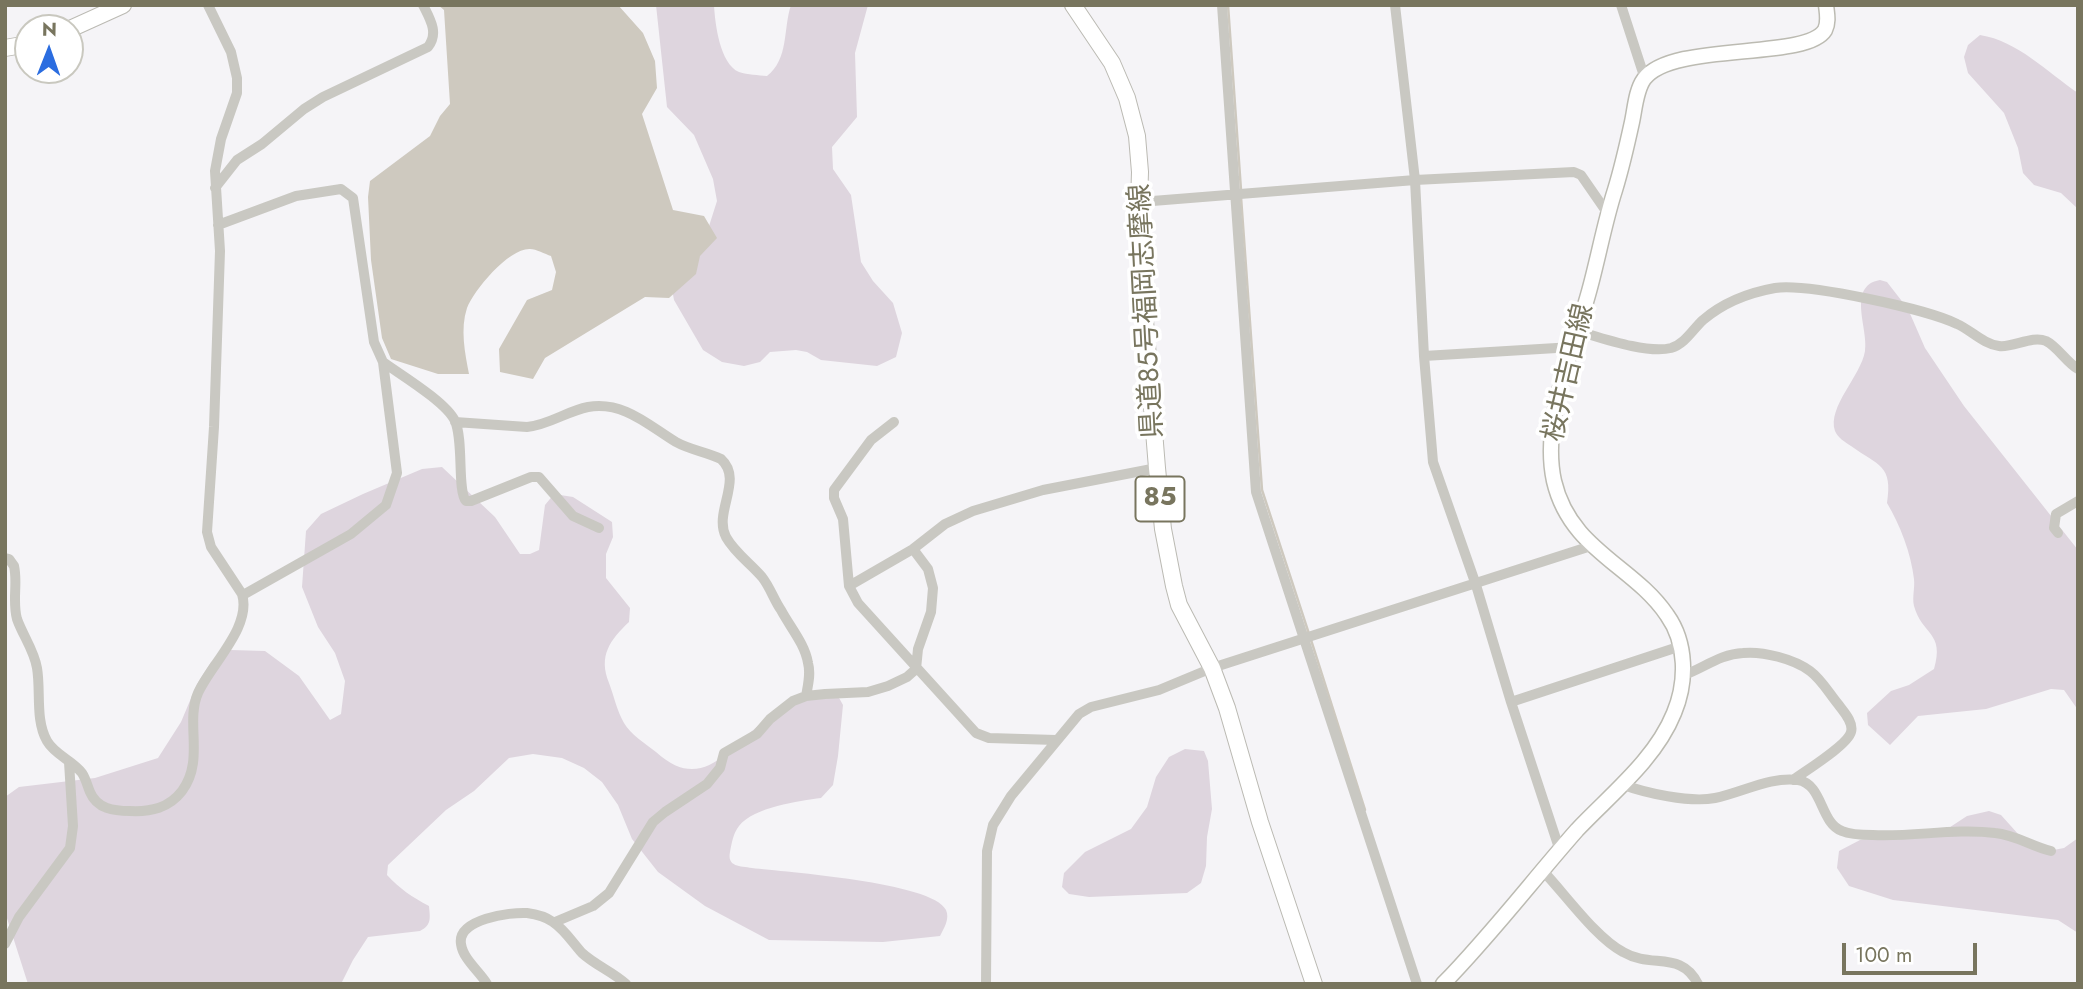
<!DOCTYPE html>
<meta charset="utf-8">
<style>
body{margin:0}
#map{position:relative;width:2083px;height:989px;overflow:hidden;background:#f5f4f7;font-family:Jost,sans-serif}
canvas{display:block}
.frame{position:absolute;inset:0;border:7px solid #78755e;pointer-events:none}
.north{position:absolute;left:14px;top:14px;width:70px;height:70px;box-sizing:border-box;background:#fff;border:2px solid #c9c8bf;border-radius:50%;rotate:1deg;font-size:19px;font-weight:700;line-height:28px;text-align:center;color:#78755e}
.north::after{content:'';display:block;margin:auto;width:24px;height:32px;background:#2b6de0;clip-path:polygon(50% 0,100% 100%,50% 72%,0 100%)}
.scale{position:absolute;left:1842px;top:943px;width:135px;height:32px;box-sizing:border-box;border:4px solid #78755e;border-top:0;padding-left:9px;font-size:21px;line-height:24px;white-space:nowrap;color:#78755e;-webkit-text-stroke:5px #fff;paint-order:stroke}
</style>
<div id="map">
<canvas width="2083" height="989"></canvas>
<div class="frame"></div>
<div class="north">N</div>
<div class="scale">100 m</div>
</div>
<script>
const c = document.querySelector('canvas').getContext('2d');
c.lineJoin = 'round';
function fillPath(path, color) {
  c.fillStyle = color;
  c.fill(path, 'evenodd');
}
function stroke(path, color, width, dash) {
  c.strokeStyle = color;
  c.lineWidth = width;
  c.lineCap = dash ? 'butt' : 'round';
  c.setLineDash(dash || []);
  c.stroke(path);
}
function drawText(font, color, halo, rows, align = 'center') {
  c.font = font + ' Jost,"Noto Sans JP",sans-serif';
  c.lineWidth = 7;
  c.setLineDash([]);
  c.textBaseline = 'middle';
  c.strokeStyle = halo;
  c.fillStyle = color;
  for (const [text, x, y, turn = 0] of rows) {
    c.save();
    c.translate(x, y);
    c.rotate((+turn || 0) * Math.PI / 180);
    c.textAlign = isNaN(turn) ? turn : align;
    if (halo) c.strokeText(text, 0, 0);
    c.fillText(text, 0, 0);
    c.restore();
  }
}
const green = new Path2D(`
 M656,5h58c1,19 6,59 25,67 9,3 19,3 28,4 22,-17 16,-47 24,-71h77l-13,48 2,64 -25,30 1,22 18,26 10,67 12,19 20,22 9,30 -6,24 -19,9 -56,-6 -14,-8 -11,-2 -26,2 -10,10 -16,4 -22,-4 -19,-12 -29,-50 -2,-11 31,-44 14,-44 -4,-22 -19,-44 -27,-28z
 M1980,35c38,6 67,37 98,58v116l-17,-16 -27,-8 -11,-12 -5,-25 -14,-35 -36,-40 -4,-16 4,-12z
 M1880,280l7,2 21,27 17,39 39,58 114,144v160l-14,-20 -13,-1 -65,20 -68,7 -28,29 -22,-20 -1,-12 24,-22 18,-6 25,-16c11,-37 -12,-34 -20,-63 -2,-9 1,-18 0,-27 -3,-26 -14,-54 -27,-76 6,-38 -8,-37 -36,-57 -6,-4 -13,-8 -16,-15 -8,-24 26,-55 30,-80 4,-22 -19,-65 15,-71z
 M442,467l53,50 25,37h10l9,-4 6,-45 9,-11 19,3 39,25 1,15 -7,17v24l24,30 -1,14c-19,18 -31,34 -20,61 5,13 8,28 15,40 6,11 22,21 32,29 44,40 69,1 103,-27 10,-9 40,-24 52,-28 8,-2 19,-1 27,-1l5,9 -5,51 -5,29 -12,13c-22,3 -67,9 -82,28 -6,8 -7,16 -9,26 -3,15 10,14 22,16 32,4 181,14 194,42 4,9 -2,18 -6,26l-57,6 -114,-2 -64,-34 -47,-34 -26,-33 -14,-34 -16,-23 -18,-14 -22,-10 -29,-4 -24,4 -35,33 -28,19 -58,55 -1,10c13,14 25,22 42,31 1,12 3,19 -9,25l-52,6 -15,23 -12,24h-313l-23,-72v-115l14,-10 76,-9 63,-20 23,-36 16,-38 14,-22 20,-12 34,1 34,25 31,44 11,-6 4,-33 -10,-28 -17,-26 -16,-40 4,-56 15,-17 42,-20 59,-25z
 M1185,749l19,2 4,10 4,48 -5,28 -1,29 -5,17 -14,10 -98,4 -20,-3 -7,-7 2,-14 21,-21 46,-23 16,-22 9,-30 13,-20z
 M1989,811l12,4 18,20 24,17 21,-4 14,-10v95l-20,-13 -165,-20 -44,-14 -12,-18 2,-17 21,-11 78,-5 29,-19z`);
const water = new Path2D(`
 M438,5h180l25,28 12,28 2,27 -15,26 31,96 31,6 13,22 -17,18 -4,18 -27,24 -24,-1 -100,61 -12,21 -33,-7 -1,-23 28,-49 25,-10 4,-18 -5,-16c-6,-2 -15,-7 -21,-7 -21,-1 -56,41 -63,59 -7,21 -2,45 2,66h-31l-47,-15 -9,-21 -11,-78 -3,-63 2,-16 60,-45 10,-20 10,-12 -6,-94z`);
const stream = new Path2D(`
 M1228,5l13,185
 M1241,197l21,293 47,144
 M1311,640l54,170`);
const street = new Path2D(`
 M1222,5l34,487 161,492
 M1395,5l20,175 9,176 9,106 43,123 35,117 49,149
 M1621,5l24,74
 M215,188l22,-28 25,-16 42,-35 19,-12 105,-50c11,-14 2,-28 -5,-42
 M1140,202l275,-22 159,-8 7,3 27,39
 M218,225l78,-29 45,-7 12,9 21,144 9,20 14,111 -11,32 -35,29 -108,61
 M1578,331c24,7 69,23 93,17 14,-4 22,-19 32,-28 21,-18 44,-27 72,-32 32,-5 152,21 182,36 14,6 26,20 42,22 14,2 33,-11 47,-5 12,6 20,21 32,28
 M1424,356l149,-9
 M383,362c18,13 63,40 72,59 9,20 2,70 11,80h5l60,-24h8l34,39 26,12
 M455,422l72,5c22,-2 40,-16 61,-20 36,-6 60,18 88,35 14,8 31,10 45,17 23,21 -8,53 5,78 9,16 24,26 36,40 8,10 12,23 19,33 9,17 24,34 27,53 3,11 0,22 -2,33
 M894,422l-23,18 -37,50v8l9,21 6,67 9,17 118,130 13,5 67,2
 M2058,533l-4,-5 2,-14 22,-13
 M5,558l4,1 5,7c4,17 -2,35 3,53 6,17 17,31 20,49 4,23 -2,52 10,73 8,14 25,19 35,32 4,6 5,12 8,19 7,17 24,19 40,19 21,1 39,-3 52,-20 23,-31 3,-68 16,-98 13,-29 54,-66 44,-99l-31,-47 -4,-15 7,-105 6,-176 -5,-80 6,-32 16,-46v-15l-6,-26 -23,-47
 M849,586l64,-37 32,-25 28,-13 70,-21 114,-22
 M1684,675c20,-7 36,-21 59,-22 20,-2 51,6 67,18 11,8 19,22 28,33 5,7 16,18 13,28 -3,13 -46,39 -58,48
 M1511,702l170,-56
 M1621,784c24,9 69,19 94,14 26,-5 56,-22 83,-18 25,4 22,43 44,51 9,4 21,4 31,4 41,2 82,-7 122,-2 21,2 36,13 56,18
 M1543,871c22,23 53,67 80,81 29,17 58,-2 75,32
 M555,922l38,-16 16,-13 44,-71 12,-10 42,-28 13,-16 4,-15 33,-19 13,-15 23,-18 13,-5 19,-2 43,-2 20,-6 19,-9 9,-8 2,-20 13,-37 2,-24 -5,-19 -15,-20
 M5,944l14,-27 51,-69 3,-22 -4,-64
 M487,984c-8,-13 -24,-25 -26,-40 -4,-25 49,-32 66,-31 8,1 19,4 26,9 11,7 20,21 29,31 13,12 31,19 44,31
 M986,984l1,-133 6,-26 18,-29 68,-82 12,-7 68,-17 53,-22 379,-122`);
const secondary = new Path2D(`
 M1443,984c48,-49 89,-103 134,-154 34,-36 78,-70 97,-117 13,-31 13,-70 -7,-98 -34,-50 -97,-65 -113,-134 -13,-59 18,-129 34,-186 10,-35 16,-71 27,-105 7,-23 12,-45 17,-68 3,-14 4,-32 12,-43 28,-38 162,-18 181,-49 4,-8 2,-16 1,-25`);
const primary = new Path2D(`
 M1073,5l39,58 15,35 10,38 3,36 -2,62 19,234 6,61 11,57 5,19 33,63 15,40 33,114 54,162
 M70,29l53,-24
 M5,48l23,-4`);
const shields = [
 [1160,499,49]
];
const shieldNames = [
 ["85",1160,499]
];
const streetNames = [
 ["県道85号福岡志摩線",1148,311,-93],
 ["桜井吉田線",1570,373,-77]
];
fillPath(green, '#ded5de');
fillPath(water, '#cec9bf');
stroke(stream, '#cec9bf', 2.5);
stroke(secondary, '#bcbbb2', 17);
stroke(primary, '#bbbab3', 18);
stroke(street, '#c9c8c2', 10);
stroke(secondary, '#fff', 14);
stroke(primary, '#fff', 16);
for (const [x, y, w] of shields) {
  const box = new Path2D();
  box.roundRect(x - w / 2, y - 22.5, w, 45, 5);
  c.fillStyle = '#fff';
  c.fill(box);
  stroke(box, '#78755e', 2);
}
drawText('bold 26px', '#78755e', null, shieldNames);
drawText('28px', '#78755e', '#fff', streetNames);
</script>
